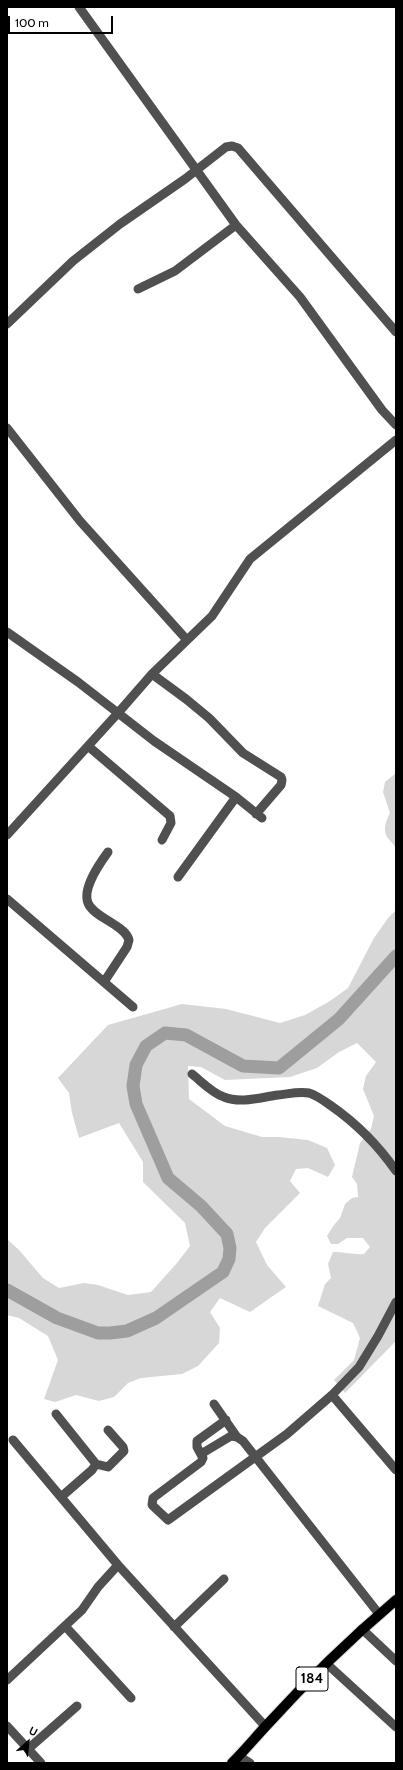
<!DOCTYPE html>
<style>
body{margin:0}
#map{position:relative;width:403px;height:1770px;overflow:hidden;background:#fff;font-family:Cabin,sans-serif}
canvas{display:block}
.frame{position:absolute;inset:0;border:8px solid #000;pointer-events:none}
.north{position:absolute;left:8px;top:1722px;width:40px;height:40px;-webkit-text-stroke:3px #fff;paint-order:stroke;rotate:27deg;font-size:11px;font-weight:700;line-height:16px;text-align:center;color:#000}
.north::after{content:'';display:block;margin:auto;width:14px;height:18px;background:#000;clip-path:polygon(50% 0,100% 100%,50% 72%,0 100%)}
.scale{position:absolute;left:8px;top:16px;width:105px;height:18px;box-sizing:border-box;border:2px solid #000;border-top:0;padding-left:5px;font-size:12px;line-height:14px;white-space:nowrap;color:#000;-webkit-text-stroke:3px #fff;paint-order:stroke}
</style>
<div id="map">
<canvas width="403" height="1770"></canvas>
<div class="frame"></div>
<div class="north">U</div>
<div class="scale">100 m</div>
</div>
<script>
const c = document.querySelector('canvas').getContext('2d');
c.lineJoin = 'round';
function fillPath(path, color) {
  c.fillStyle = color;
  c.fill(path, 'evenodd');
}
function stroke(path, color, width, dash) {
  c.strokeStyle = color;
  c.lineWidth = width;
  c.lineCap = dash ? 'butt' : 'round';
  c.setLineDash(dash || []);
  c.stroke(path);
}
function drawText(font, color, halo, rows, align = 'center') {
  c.font = font + ' Cabin,sans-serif';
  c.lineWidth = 3;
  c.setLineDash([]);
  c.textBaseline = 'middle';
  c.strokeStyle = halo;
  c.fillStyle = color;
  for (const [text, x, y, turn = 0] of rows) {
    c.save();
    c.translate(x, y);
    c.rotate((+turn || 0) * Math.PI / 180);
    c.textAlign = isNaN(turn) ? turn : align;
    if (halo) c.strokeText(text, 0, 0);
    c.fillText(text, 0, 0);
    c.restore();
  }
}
const green = new Path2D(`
 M396,773v76c-2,-6 -8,-9 -10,-14 -3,-8 1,-16 4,-22l-7,-21 2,-10z
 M396,910v431l-51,52 -11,-13 20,-20 6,-22 -7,-15 -35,-17 7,-22 6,-6 -3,-14 5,-12c11,0 21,3 31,2l6,-7 -7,-9h-16l-9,6h-7l-4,-8 7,-11 6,-7 5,-14 7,-6 6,-1 -1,-13 -5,-7 8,-34 11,-14 3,-13 -11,-27 3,-13 10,-14 -19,-19 -18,9 -22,16 -27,9 -65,3 -24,-13 -13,-1 1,33 36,27 37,11h17l29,3 19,8 8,17 -7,12 -20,-9 -12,1 -6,12 10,12 -35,35 -9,14 11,23 19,22 -36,25 -30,-14 -10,14 10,16 -1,15 -21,23 -16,8 -41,4 -13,5 -14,14 -15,4 -23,-6 -21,7 -11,-3 14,-39 -10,-24 -29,-18 -12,-3v-76l12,11 24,28 16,10 25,-5 14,2 30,10 23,-3 26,-29 13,-17 -5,-23 -42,-41v-20l-24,-39 -40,15 -7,-25 -3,-20 -11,-15 50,-53 74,-21 44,5 54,14 25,-8 25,-14 18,-13 26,-50 14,-20z`);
const river = new Path2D(`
 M7,1290l50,28 41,15h12l17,-2 29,-13 67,-46 6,-13 1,-11 -3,-14 -26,-28 -33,-28 -32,-74 -3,-18 3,-21 10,-19 19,-13 21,2 57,31 36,2 60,-49 57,-63`);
const minor = new Path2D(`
 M79,7l157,218 64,72 82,113 14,15
 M138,289l37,-18 61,-46
 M7,324l66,-63 47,-37 65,-45 41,-32 6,-1 6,2 158,184
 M7,428l73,93 107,119
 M7,632l71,50 40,31 34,-39 60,-58 38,-57 146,-119
 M152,674l34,25 23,19 34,35 38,24 1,3 -1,5 -25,29
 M88,746l82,70 1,7 -9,17
 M7,835l111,-122 36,28 82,56 26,21
 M178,877l58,-80
 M7,899l126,108
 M104,982l23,-35 2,-7c-2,-7 -8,-11 -14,-15 -8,-6 -23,-12 -27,-22 -6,-15 12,-40 20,-51
 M192,1074c10,8 20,19 32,23 17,7 38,0 54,-2 10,-1 21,-4 31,-2 7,2 14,7 21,12 26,18 48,40 66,66
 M332,1395l64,75
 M214,1404l23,33
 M56,1414l40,50 -4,6 -31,27
 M226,1420l-29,21v6l6,11 -2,4 -48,36 -1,7 16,15 119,-86 45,-39 27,-28 19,-31 18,-34
 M13,1440l105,125 147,161
 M201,1454l30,-18 6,1 6,4 136,173
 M96,1464l12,3 16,-16 -1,-4 -15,-17
 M65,1626l66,72
 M174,1627l50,-48
 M362,1629l34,32
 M327,1664l69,63
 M7,1680l75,-70 16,-23 20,-22
 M7,1726l34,37
 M28,1749l49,-43
 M239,1756l11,7`);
const major = new Path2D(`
 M232,1763c12,-12 22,-24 33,-36 41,-45 85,-88 131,-127`);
const shields = [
 [312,1679,32]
];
const shieldNames = [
 ["184",312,1679]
];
fillPath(green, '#d7d7d7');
stroke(river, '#9e9e9e', 13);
stroke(major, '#dbdbdb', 12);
stroke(minor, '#505050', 9);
stroke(major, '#000', 10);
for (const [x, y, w] of shields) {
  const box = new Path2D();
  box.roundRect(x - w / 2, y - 12, w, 24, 3);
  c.fillStyle = '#fff';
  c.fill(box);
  stroke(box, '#000', 1);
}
drawText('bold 14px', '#000', null, shieldNames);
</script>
